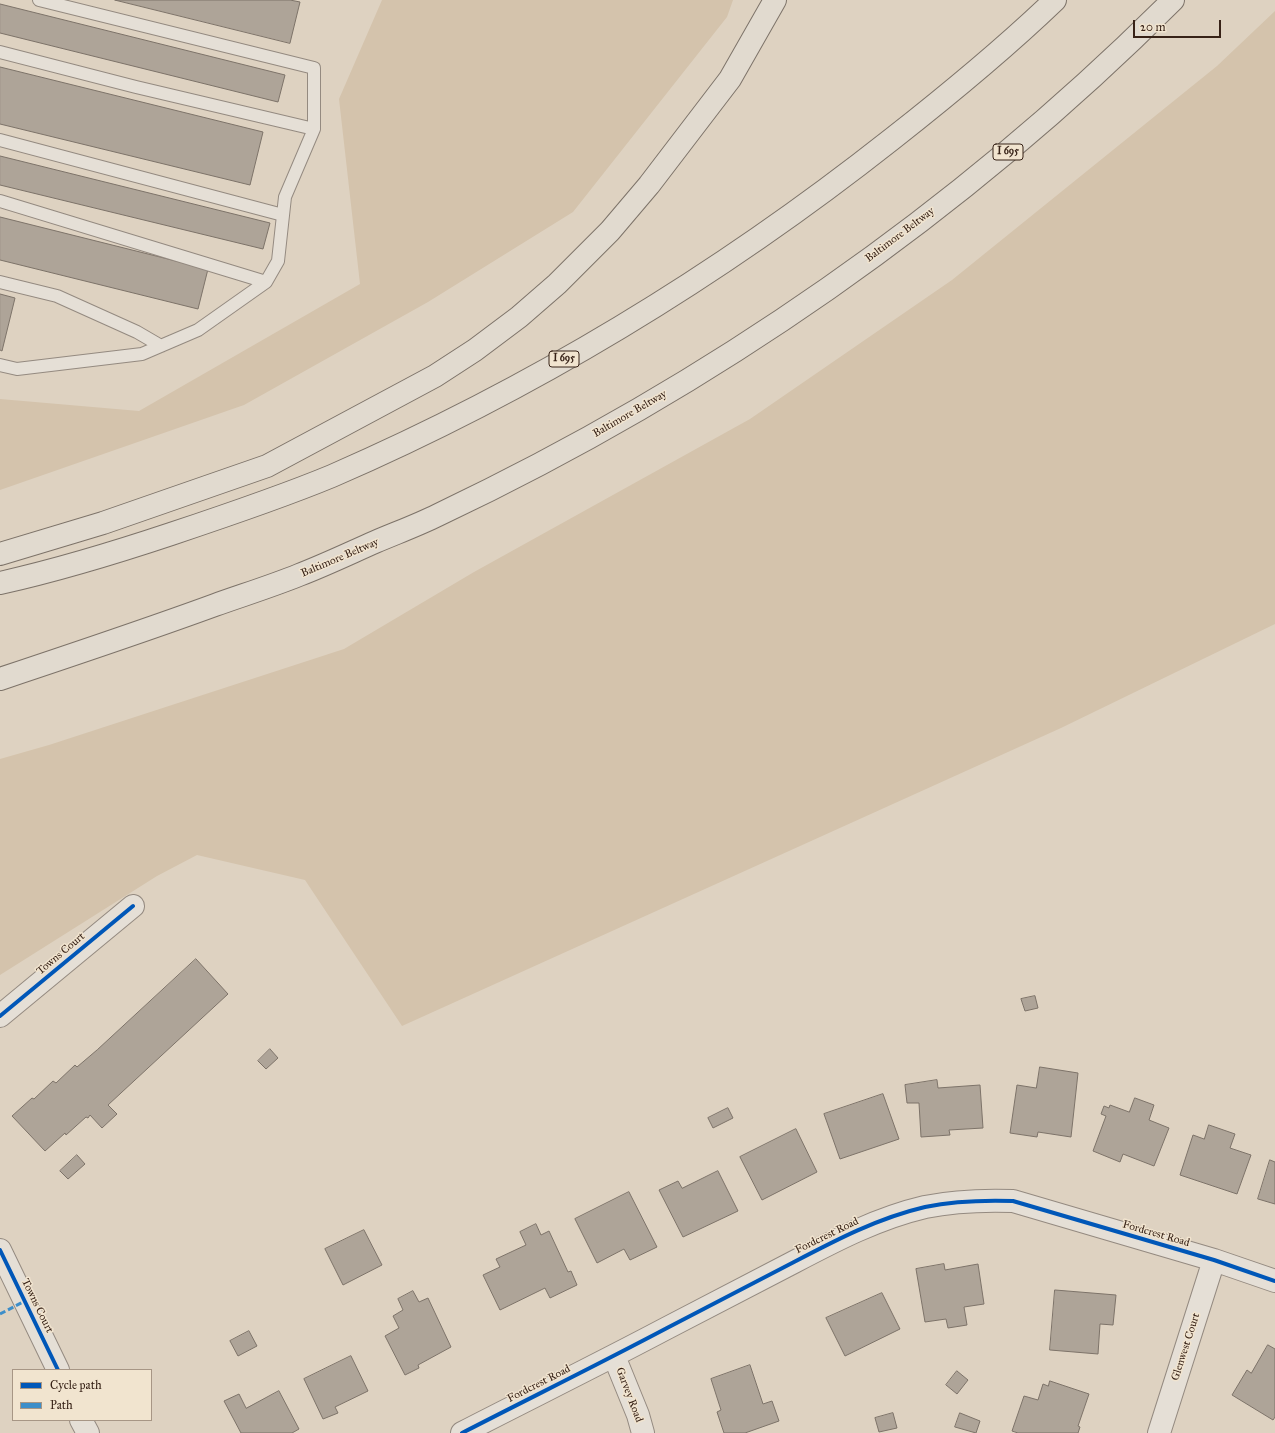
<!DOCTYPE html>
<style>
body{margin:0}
#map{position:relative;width:1275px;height:1433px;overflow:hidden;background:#ded2c1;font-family:"IM FELL Great Primer",serif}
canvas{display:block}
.legend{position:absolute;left:12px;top:1369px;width:140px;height:52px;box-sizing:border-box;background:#f1e4cf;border:1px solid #a79685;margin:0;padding:5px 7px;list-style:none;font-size:12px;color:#372217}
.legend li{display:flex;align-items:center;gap:8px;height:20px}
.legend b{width:20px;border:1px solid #a79685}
.scale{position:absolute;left:1133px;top:20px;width:88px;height:18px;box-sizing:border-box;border:2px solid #372217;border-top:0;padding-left:5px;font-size:12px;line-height:14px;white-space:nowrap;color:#372217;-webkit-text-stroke:3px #f1e4cf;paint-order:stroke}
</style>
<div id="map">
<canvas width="1275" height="1433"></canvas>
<ul class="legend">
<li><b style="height:5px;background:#0057b8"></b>Cycle path</li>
<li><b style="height:5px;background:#3d8ec9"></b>Path</li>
</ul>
<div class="scale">20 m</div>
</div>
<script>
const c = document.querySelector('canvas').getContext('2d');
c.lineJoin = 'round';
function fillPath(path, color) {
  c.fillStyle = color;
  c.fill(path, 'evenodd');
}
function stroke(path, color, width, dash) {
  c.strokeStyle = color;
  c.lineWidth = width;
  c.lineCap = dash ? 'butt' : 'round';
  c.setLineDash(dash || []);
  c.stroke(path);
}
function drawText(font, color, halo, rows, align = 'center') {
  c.font = font + ' "IM FELL Great Primer",serif';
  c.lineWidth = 3;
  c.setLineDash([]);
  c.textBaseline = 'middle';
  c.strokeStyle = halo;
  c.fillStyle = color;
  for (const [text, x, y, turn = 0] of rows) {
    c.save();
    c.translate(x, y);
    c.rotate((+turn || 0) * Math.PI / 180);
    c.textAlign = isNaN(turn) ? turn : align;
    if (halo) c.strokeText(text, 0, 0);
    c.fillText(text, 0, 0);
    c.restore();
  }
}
const green = new Path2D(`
 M382,0h351l-6,17 -154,195 -145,90 -184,103 -244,85v-91l139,12 221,-127 -21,-185z
 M1275,11v613l-214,104 -659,298 -97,-146 -108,-25 -40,21 -157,99v-216l49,-14 295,-96 130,-77 276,-153 202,-139 265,-214z`);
const building = new Path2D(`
 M115,0h175l10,2 -10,41z
 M0,4l285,71 -7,27 -278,-69z
 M0,67l263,65 -13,53 -250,-61z
 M0,156l270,67 -7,26 -263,-64z
 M0,217l208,52 -10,40 -198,-49z
 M0,294l15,4 -13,53 -2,-1z
 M196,959l32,35 -120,111 9,9 -15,14 -12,-13 -2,3 -2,-1 -20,18 -1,-2 -20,18 -33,-35 20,-18 2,1 19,-18 3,2 19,-18 2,2 20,-17z
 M1035,996l3,12 -13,3 -4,-12z
 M270,1049l8,9 -12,11 -8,-8z
 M1040,1067l38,6 -7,64 -33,-5 -1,5 -27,-4 7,-48 19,3z
 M937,1080l1,8 42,-3 3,43 -34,2 1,5 -29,2 -2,-34h-12l-2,-18z
 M883,1094l16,45 -59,20 -16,-45z
 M1135,1098l19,7 -5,15 20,8 -15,38 -31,-12 -3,8 -27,-11 13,-35 -5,-2 3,-8 5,2 1,-3 19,7z
 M728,1108l5,10 -20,10 -5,-10z
 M1209,1125l26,9 -5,14 21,7 -14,39 -57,-19 13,-40 11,4z
 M796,1129l21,43 -55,28 -22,-43z
 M77,1155l8,9 -17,15 -8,-8z
 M1270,1160l5,2v42l-17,-5z
 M718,1171l20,40 -55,26 -24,-47 19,-9 4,7z
 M629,1192l28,55 -27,13 -6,-11 -27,14 -22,-44z
 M536,1224l5,11 8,-4 19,41 3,-1 6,14 -27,13 -5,-10 -45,22 -17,-35 17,-8 -4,-8 30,-14 -6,-13z
 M364,1230l18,35 -39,20 -18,-36z
 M944,1264l1,6 33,-6 6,40 -20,3 3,18 -19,3 -2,-9 -21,3 -9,-53z
 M1055,1290l61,5 -3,30 -13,-1 -2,30 -48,-4z
 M413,1291l6,11 9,-4 23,49 -33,18 1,3 -14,7 -20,-39 14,-8 -6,-12 10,-6 -5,-11z
 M882,1293l18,36 -55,27 -19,-38z
 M249,1331l8,15 -19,10 -8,-15z
 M1268,1345l7,4v68l-2,3 -41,-25 15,-25 4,3z
 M351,1356l17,35 -33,16 3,6 -15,6 -19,-40z
 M750,1365l13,39 9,-3 7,20 -34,12h-21l-7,-21 4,-2 -10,-31z
 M957,1371l11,9 -11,14 -11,-9z
 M1050,1381l39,13 -11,32 2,1 -2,6h-60l-6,-2 12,-35 14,4 5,-16 5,2z
 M279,1391l20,38 -7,4h-51l-17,-32 15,-7 7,14z
 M893,1413l4,15 -18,4 -4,-14z
 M960,1413l20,8 -4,12 -21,-6z`);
const lane = new Path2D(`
 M0,52l136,35 178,42
 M0,140l283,75
 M0,201l266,81
 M0,282l57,14 80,36 24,14
 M0,365l17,4 125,-15 56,-24 68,-48 12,-21 7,-64 29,-68v-61l-275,-68`);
const street = new Path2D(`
 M0,1016l133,-110
 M0,1250l58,120
 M614,1356l24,59 5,18
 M81,1420l7,13
 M462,1433c68,-35 137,-69 205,-105 42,-22 84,-44 127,-66 42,-22 84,-44 131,-55 29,-6 58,-7 88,-6l201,59 61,21
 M1159,1433l55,-173`);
const highway = new Path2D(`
 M0,554l103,-31 164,-57 168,-90 40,-26 44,-33 38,-33 53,-53 39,-46 81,-106 45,-79
 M0,583c58,-13 114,-30 171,-49 54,-18 108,-36 161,-58 200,-87 389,-202 560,-337 56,-44 111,-89 163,-139
 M0,679c72,-24 144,-48 215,-74 28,-10 57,-19 84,-30 26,-10 51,-22 76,-33 21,-9 43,-17 63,-27 272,-129 523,-303 735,-515`);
const quiet = new Path2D(`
 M0,1314l25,-13`);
const cycleway = new Path2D(`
 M0,1016l133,-110
 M0,1250l58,120
 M462,1433c68,-35 137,-69 205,-105 42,-22 84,-44 127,-66 42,-22 84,-44 131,-55 29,-6 58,-7 88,-6l201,59 61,21`);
const shields = [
 [1008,152,30],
 [564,359,30]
];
const shieldNames = [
 ["I 695",1008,152],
 ["I 695",564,359]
];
const streetNames = [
 ["Baltimore Beltway",900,235,-37],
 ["Baltimore Beltway",630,414,-30],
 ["Baltimore Beltway",340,558,-23],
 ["Towns Court",61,954,-40],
 ["Fordcrest Road",1156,1234,16],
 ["Fordcrest Road",827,1236,-26],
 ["Towns Court",37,1306,64],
 ["Glenwest Court",1186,1347,-72],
 ["Fordcrest Road",539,1384,-27],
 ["Garvey Road",629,1395,69]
];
fillPath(green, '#d4c3ac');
fillPath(building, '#aea498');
stroke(building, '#7d7369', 1);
stroke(lane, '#948a80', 14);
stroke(street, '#948a80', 24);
stroke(highway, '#7d7369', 24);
stroke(lane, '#e5dfd6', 12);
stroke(street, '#e5dfd6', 22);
stroke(highway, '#e1dacf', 22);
stroke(quiet, '#3d8ec9', 3, [6, 3]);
stroke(cycleway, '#0057b8', 4);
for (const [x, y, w] of shields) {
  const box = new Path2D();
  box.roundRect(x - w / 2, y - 8, w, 16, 3);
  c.fillStyle = '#f1e4cf';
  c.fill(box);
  stroke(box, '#372217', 1);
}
drawText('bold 10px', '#372217', null, shieldNames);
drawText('11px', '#372217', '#f1e4cf', streetNames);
</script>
